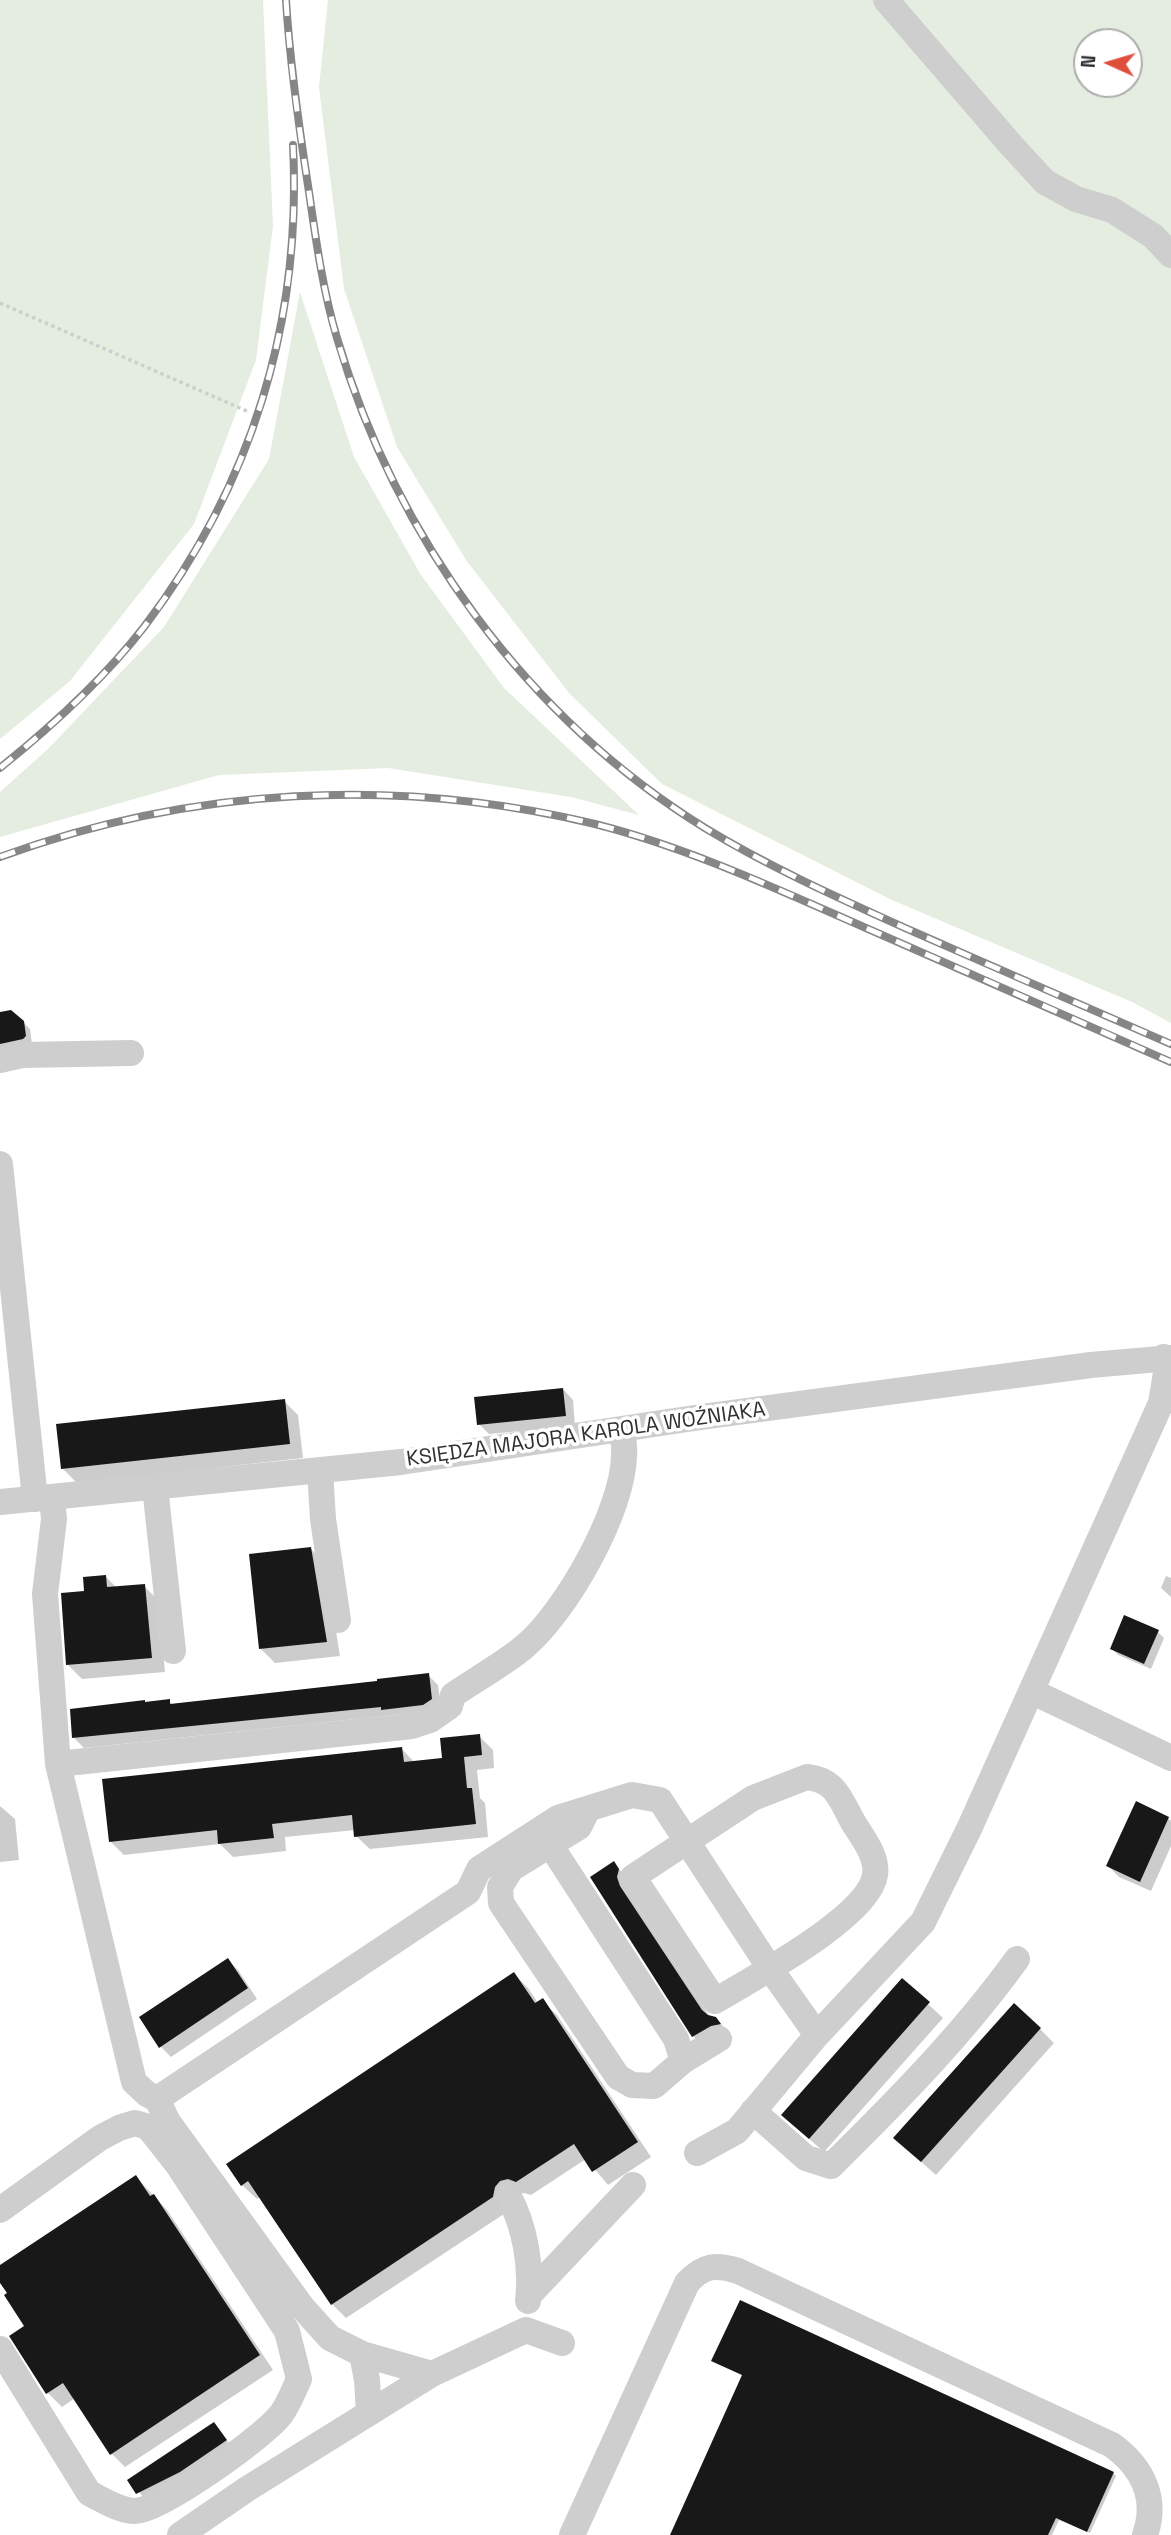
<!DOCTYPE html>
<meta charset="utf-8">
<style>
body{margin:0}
#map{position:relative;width:1171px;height:2535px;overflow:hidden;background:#fff;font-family:"Space Grotesk",sans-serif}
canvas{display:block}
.north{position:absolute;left:1073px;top:28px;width:70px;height:70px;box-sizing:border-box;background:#fff;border:2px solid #adadad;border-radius:50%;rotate:274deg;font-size:19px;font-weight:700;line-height:28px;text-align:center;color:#313131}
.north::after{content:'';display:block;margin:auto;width:24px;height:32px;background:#e04f3b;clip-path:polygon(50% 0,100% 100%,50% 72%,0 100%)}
</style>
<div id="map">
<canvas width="1171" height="2535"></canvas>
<div class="north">N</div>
</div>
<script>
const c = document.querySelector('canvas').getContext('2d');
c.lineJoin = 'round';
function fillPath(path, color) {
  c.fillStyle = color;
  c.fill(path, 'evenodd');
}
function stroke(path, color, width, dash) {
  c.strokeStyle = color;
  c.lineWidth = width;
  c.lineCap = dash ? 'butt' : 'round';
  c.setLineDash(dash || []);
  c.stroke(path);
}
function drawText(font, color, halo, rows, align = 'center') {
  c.font = font + ' "Space Grotesk",sans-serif';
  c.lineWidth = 7;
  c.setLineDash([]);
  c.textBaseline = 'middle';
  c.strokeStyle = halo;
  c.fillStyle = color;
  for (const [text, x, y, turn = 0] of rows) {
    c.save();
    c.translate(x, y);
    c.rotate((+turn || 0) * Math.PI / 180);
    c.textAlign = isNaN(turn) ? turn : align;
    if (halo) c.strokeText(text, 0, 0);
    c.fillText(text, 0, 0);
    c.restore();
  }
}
const green = new Path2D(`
 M0,0h263l10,226 -17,134 -62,164 -124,157 -70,58z
 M328,0h843v1023l-39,-21 -240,-102 -230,-116 -93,-91 -103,-133 -69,-113 -53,-158 -25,-202zM1087,42h42v42h-42z
 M300,292l54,165 67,118 83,113 135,127 -68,-18 -183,-29 -169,7 -219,62v-45l49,-44 115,-121 105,-168z`);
const shadow = new Path2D(`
 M0,1014l23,8 7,7 2,15 -32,7z
 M563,1389l10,11 2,26 -86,8 -10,-10z
 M284,1401l14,14 5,43 -226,25 -15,-15z
 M311,1549l14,14 15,93 -65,7 -14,-14z
 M1166,1576l5,2v19l-10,-9z
 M106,1577l11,11 27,-2 14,14 7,72 -83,7 -14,-14 18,-73z
 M1158,1632l6,6 -13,31 -33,-14 -6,-6z
 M428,1675l10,10 3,25 -357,38 -10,-10 95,-37 4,4z
 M479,1736l14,14 1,18 -17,2 3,28 5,5 3,34 -118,12 -14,-13 -1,-6 -70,7 1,14 -53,6 -13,-13 -96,11 -14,-14 291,-93 14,15 29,-4z
 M0,1806l15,13 4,41 -19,2z
 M1168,1818l3,3v25l-20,45 -32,-14 -11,-11z
 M614,1864l14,14 6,24 76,115 6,1 17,20 -8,1 -17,11 -15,-14 -100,-158z
 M228,1960l10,10 19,29 -86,58 -11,-11z
 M514,1974l14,14 10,15 4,-2 15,14 94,142 -43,28 -22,-26 -55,36 -7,-2 -9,2 -8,17 -161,106 -14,-14 -71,-108 -4,3 -15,-14z
 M902,1980l41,38 -119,134 -26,-23z
 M1040,2029l14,14 -118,132 -26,-23z
 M136,2177l31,33 106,160 -148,97 -14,-14 -36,-55 -13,9 -14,-14 -37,-56 16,-11 -27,-47v-12z
 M716,2363l397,110 3,3 -26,57 -31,-13 -7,15h-380l72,-159z
 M214,2424l22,28 -87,52 -20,-24z`);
const building = new Path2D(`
 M11,1010l13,11 2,15 -3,3 -23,5v-32z
 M563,1388l3,28 -89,9 -3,-28z
 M285,1399l5,45 -229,25 -5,-45z
 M311,1547l16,95 -68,7 -10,-95z
 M106,1575l1,12 38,-3 7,74 -86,7 -5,-72 23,-2 -1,-14z
 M1124,1615l35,15 -15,34 -34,-15z
 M429,1673l3,26 -9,6 -42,5v-3l-309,31 -2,-29 75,-9v2l25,-3v5l207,-23v-2z
 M480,1734l2,21 -18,2 3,31h5l4,36 -122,13 -2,-22 -80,9 2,14 -56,6 -1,-14 -108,12 -7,-63 300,-32 2,15 38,-4 -2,-20z
 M1136,1801l33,16 -29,65 -34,-16z
 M614,1861l5,8 -2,8 3,9 82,124 6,5 8,2 5,7 -10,2 -19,11 -102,-160z
 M228,1958l20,30 -89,60 -20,-31z
 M514,1972l21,31 8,-5 95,144 -46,30 -18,-28 -58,38 -8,-3 -8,2 -5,6 -2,10 -162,108 -83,-124 -7,5 -15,-22z
 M902,1978l28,24 -121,137 -28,-24z
 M1014,2003l27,25 -120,134 -28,-24z
 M136,2175l14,21 4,-2 106,161 -150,100 -47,-72 -17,11 -37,-58 15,-10 -20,-31 3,-2 -7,-10v-18z
 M740,2300l374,172 -27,60 -31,-14 -8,17h-378l72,-160 -31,-14z
 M214,2422l13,18 -47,32 -44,22 -9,-14z`);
const path = new Path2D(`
 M0,303l249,109`);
const minor = new Path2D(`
 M886,0l125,145 34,37 31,17 36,11 41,26 18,19
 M0,1060l22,-5 109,-2
 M0,1164l35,335
 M320,1470l3,49 15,101
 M155,1487l18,164
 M52,1497l2,22 -9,75 13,170 76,318 13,12 10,5 11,23 134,185 28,31 32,16 70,20 94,-44 36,13
 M0,1502l401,-40 300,-45 390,-52 80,-7
 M1031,1691l140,67
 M58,1764l354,-38 18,-6 20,-14 3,-11c22,-15 52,-32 71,-48 42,-35 99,-136 100,-191 1,-9 -1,-18 -2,-27
 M807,1777c29,3 33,22 46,45 9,15 25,34 22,53 -6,42 -124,104 -160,126l-82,-124 120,-79z
 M588,1809l-9,18 -68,42 -11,18 1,16 117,174 14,8 22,1 29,-25 36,-22
 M551,1846l125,193 7,22
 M157,2099l311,-207 11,-23 79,-51 74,-23 28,5 109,167 48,68 106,-113 46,-93 192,-426 5,-30 -2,-16
 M753,2111l53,47 25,8c66,-65 132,-132 186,-207
 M697,2153l40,-22 80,-96
 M508,2195c17,31 24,71 20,106
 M0,2210l100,-72 19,-10 16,-5 13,4 30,38 109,166 12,48c-5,11 -10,24 -17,34 -15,22 -122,98 -147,98 -15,0 -32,-11 -46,-18l-89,-144
 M529,2295l104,-110
 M362,2354l5,26 2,33
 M180,2535l67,-46 185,-115
 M572,2535l115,-252c16,-18 29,-19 51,-12l374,174c30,22 46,53 33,90`);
const rail = new Path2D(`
 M286,0c4,65 13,128 23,192 7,49 14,99 28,146 59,200 190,380 368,490 66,40 136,71 207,103 86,38 172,75 259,113
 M0,768c52,-42 103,-88 144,-141 108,-142 158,-305 149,-482
 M0,857c191,-70 397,-81 595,-33 94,24 182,65 271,104 101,44 203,89 305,134`);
const streetNames = [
 ["KSIĘDZA MAJORA KAROLA WOŹNIAKA",586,1435,-8]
];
fillPath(green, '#e4ede0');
fillPath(shadow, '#0003');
fillPath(building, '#181818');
stroke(path, '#cecece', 3.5, [3.5, 3.5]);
stroke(minor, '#cecece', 26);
stroke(rail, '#868686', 8);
stroke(rail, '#fff', 5, [16]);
drawText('21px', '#313131', '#fff', streetNames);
</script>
